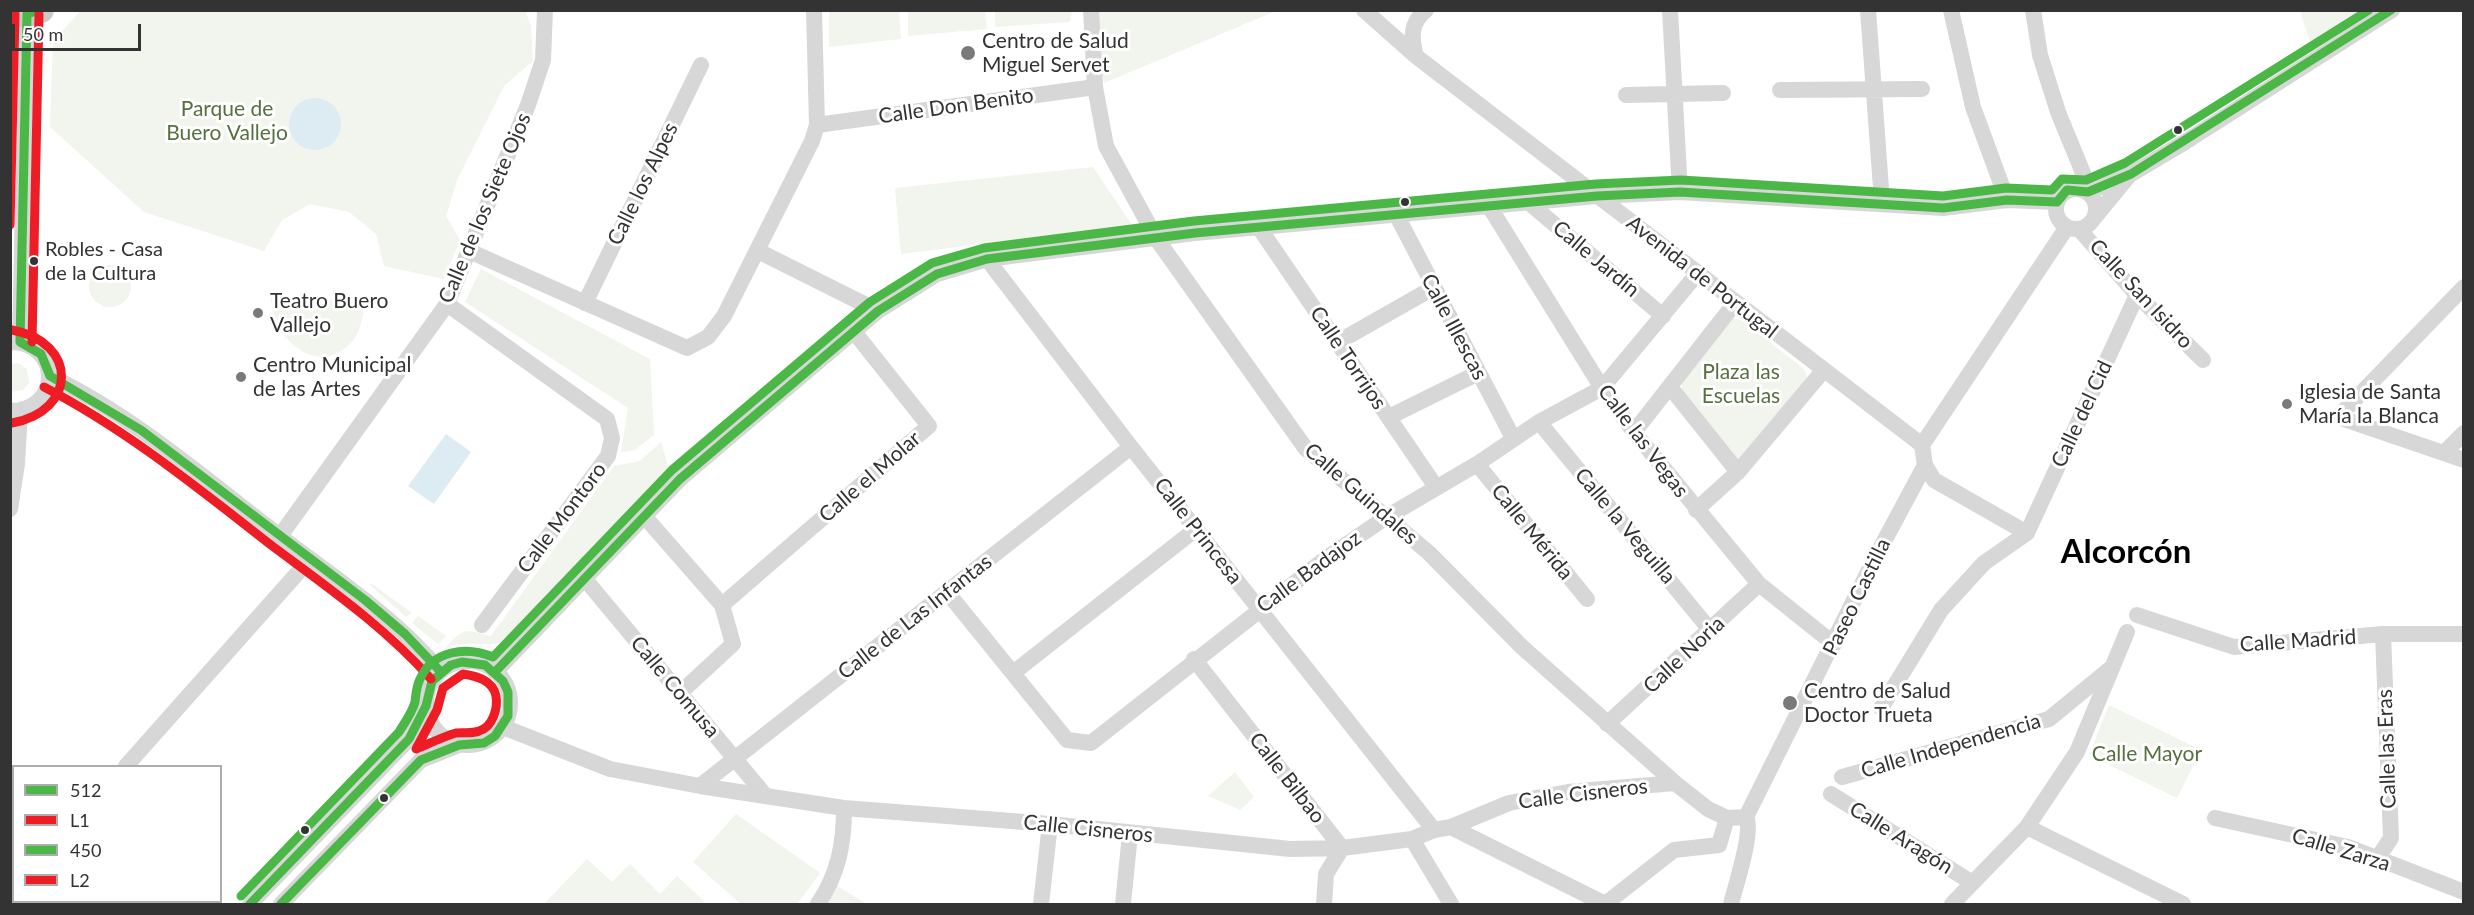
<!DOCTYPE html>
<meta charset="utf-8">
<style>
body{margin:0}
#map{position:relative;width:2474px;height:915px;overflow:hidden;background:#fff;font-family:Lato,sans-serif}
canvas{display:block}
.frame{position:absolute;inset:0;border:12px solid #333;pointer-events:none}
.legend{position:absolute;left:12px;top:765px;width:210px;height:138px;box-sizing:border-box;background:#fff;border:2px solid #adadad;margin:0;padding:8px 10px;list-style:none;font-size:18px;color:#333}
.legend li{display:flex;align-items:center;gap:12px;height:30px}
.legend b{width:30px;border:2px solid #adadad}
.scale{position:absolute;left:12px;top:24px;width:129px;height:27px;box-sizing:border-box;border:3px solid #333;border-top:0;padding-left:8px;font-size:18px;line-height:21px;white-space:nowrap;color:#333;-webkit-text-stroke:4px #fff;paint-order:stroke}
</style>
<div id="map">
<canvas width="2474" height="915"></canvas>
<div class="frame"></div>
<ul class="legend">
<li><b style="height:8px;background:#4ab747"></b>512</li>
<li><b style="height:8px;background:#ee1c25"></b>L1</li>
<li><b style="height:8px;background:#4ab747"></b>450</li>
<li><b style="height:8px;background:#ee1c25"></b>L2</li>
</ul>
<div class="scale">50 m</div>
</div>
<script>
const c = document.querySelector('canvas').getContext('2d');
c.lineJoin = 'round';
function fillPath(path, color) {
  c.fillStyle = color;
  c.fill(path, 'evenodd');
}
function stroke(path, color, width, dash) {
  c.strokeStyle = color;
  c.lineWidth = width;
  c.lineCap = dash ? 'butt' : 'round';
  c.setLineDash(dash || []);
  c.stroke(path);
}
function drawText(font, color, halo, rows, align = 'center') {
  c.font = font + ' Lato,sans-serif';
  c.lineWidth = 6;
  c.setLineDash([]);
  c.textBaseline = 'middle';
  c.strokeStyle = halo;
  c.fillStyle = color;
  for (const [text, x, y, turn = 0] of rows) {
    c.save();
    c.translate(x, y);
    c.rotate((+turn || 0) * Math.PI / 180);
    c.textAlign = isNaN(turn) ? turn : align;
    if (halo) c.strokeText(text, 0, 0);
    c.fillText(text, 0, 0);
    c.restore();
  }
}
const green = new Path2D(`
 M525,10l6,16 2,35 -29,25 -46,92 -12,38 14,24 -16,39 -60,-13 -8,-32 -27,-22 -39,-8 -28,16 -18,31 -120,-39 -94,-85 3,-85 27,-31z
 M829,11h70l2,28 -72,8z
 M908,11h77l2,18 -79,7z
 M995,11v-1l77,1 -2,11 -75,5z
 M1098,11h178l-172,72 -3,-10z
 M2300,11v-1l62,1 -52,31z
 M1093,167l39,58 -231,29 -6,-66z
 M89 286a21 21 0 1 1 42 0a21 21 0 1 1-42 0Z
 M481,269l169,90 4,76 -19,15 -14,2 7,-44 -163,-106z
 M271,294l94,9c-2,12 -4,26 -11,36 -34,43 -84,0 -83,-45z
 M1732,318l9,2 63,49 4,11 -68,80 -5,-1 -53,-69v-9z
 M19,363l8,6 2,14 -6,7 -12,2v-28z
 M661,442l8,27 -169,174c-20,4 -35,-3 -55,5 20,-21 18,-19 46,-12l123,-170 26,-5z
 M371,583l41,30 -6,4 -36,-32z
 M418,616l28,20 -8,8 -26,-21z
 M2109,705l92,45 -24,48 -88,-43z
 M1235,772l19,25 -14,13 -32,-14z
 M736,814l84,59 -23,31h-56l-48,-42z
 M587,859l25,23 18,-18 30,30 17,-18 27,25 -2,3h-158z
 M832,883l35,21h-49z`);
const water = new Path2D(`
 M289 124a26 26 0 1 1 52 0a26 26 0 1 1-52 0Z
 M446,434l25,18 -37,52 -26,-18z`);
const minor = new Path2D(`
 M1091,10l4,77 11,59 50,92 150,211 123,104 93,94 153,136 33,26 19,9 19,-1 128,-257 51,-95
 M1364,10l53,47 505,388 3,20 9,15 93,53
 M1670,10l10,182
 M1868,10l14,192
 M1951,10l22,97 34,93
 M2033,10l7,45 18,57 25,61 -4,16
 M1416,56c-5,-18 -6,-33 10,-46
 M1780,90l142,-1
 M1626,95l97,-2
 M817,125l278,-38
 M2056 209a20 20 0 1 1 40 0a20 20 0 1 1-40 0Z
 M2088,192l43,-18 54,-32 207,-132
 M1528,202l135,114
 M1489,206l113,182 32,44 125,152 75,60
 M1397,216l116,222
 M2095,217l33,-40
 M1260,229l176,258
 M2079,229l58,66 66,65
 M469,251l218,97 21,-11 16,-21 88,-175 5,-16 -3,-115
 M758,251l120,60
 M987,259l144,188 303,383
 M2464,287l-126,130 126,43
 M585,303l116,-238
 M447,304l160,115 5,19 -4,18 -126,169
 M10,342c52,0 52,69 0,69
 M20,342l7,-328
 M1338,342l95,-54
 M50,376c85,41 156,104 231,161 54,41 116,82 159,134
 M1670,387l68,85
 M1389,417l89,-44
 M1539,422l172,209
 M1634,432l101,-129
 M1922,445l145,-218
 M2444,453l20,-20
 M1477,464l110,135
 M10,509l7,-45 3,-53
 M1696,510l42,-38 85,-101
 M645,517l77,88 11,39 -53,49
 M2027,533l110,-238
 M280,536l167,-232 81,-199 15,-45 2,-50
 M584,578l181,217
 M947,592l120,148 24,3 234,-184 60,-41 92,-54 62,-42 63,-34 95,-114
 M722,605l207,-179 -74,-93
 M2137,615l97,32 149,-13h81
 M1194,659l148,189 -16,26 -2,30
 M426 703a42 42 0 1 1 84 0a42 42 0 1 1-84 0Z
 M495,672l185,-193 198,-168 59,-37 50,-15 208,-26 402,-37 83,-4 263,16 64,-8 50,2
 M1013,673l183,-144
 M1881,708l60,-98 43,-47 43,-30
 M1607,724l152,-140
 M503,727l107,42 90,17 144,22 206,16 240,25 52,-1 70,-9 22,-9 17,-3 58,-24 59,-11 107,-9
 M126,766l184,-207
 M1842,777l207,-58 61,-50
 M700,786l431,-339
 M1831,794l140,88
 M2215,818l133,29 116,45
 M1451,827l152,76 6,-2 65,-51 45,-5 8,-27
 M2027,827l156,77
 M1412,839l39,65
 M2377,859l14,-21 -8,-204
 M10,891l4,-3
 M250,904l159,-165 17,-33
 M281,904l140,-144 38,-15
 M818,904c20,-30 26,-59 26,-96
 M1041,904l9,-80
 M1123,904l7,-70
 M1731,904c4,-17 23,-73 15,-87
 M1952,904l75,-77 50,-75 50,-120`);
const primary = new Path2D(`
 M10,12l17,2 14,-4`);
const bus1 = new Path2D(`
 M39,10l-12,4 -7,328 21,12 9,22 91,54 224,170 40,34 35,37
 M495,672l185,-193 198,-168 59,-37 50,-15 208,-26 402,-37 83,-4 263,16 64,-8 50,2 10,-12 21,2 43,-18 260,-164
 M250,904l159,-165 17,-33 6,-25 19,-16 11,-3 23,3 18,16 5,11v24l-13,20 -11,7 -25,2 -38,15 -140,144`);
const bus2 = new Path2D(`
 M32,342l7,-328
 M44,387c83,43 154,101 227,158 56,42 113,81 160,134
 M463,674c13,2 30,6 33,22 2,12 -3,31 -17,35 -7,3 -16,1 -23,2 -14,4 -27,11 -40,16l21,-39 6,-22z`);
const bus3 = new Path2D(`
 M241,896l158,-164c6,-10 13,-19 16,-30 1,-7 1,-15 5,-23 13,-29 46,-33 73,-22l179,-187 198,-168 62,-39 52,-15 210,-27 402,-37 85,-4 262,16 63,-8 46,2 10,-11 24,1 39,-17 244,-153`);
const bus4 = new Path2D(`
 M10,225l5,-211
 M12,330c66,12 66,81 0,93`);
const markers = [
 [968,53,8,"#7a7a7a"],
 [2178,130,5,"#333"],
 [1405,202,5,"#333"],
 [34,261,5,"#333"],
 [258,313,6,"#7a7a7a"],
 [241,377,6,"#7a7a7a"],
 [2287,404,6,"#7a7a7a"],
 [1790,703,8,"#7a7a7a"],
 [384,798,5,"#333"],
 [305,830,5,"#333"]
];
const busNames = [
 ["Robles - Casa",45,250],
 ["de la Cultura",45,274]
];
const poiNames = [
 ["Centro de Salud",982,41],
 ["Miguel Servet",982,65],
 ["Teatro Buero",270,301],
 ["Vallejo",270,325],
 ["Centro Municipal",253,365],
 ["de las Artes",253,389],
 ["Iglesia de Santa",2299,392],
 ["María la Blanca",2299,416],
 ["Centro de Salud",1804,691],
 ["Doctor Trueta",1804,715]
];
const streetNames = [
 ["Calle Don Benito",956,106,-8],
 ["Calle los Alpes",643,184,-64],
 ["Calle de los Siete Ojos",485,208,-67],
 ["Calle Jardín",1596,259,40],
 ["Avenida de Portugal",1702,277,38],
 ["Calle San Isidro",2141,294,47],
 ["Calle Illescas",1454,327,62],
 ["Calle Torrijos",1348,358,56],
 ["Calle del Cid",2082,414,-65],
 ["Calle las Vegas",1643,441,53],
 ["Calle el Molar",870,477,-41],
 ["Calle Guindales",1361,494,41],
 ["Calle Montoro",562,518,-53],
 ["Calle la Veguilla",1625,526,50],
 ["Calle Princesa",1198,531,52],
 ["Calle Mérida",1532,532,51],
 ["Calle Badajoz",1309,572,-36],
 ["Paseo Castilla",1857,597,-64],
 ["Calle de Las Infantas",915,617,-38],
 ["Calle Madrid",2298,641,-4],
 ["Calle Noria",1684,655,-43],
 ["Calle Comusa",675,687,50],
 ["Calle Independencia",1951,746,-16],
 ["Calle las Eras",2387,749,-92],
 ["Calle Bilbao",1287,778,52],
 ["Calle Cisneros",1583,794,-7],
 ["Calle Cisneros",1088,829,6],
 ["Calle Aragón",1901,838,32],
 ["Calle Zarza",2341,850,17]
];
const parkNames = [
 ["Parque de",227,109],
 ["Buero Vallejo",227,133],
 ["Plaza las",1741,372],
 ["Escuelas",1741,396],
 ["Calle Mayor",2147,754]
];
const townNames = [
 ["Alcorcón",2126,552]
];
fillPath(green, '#f1f5ed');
fillPath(water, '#ddebf3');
stroke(minor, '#d7d7d7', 16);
stroke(primary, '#cacaca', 26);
stroke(bus1, '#4ab747', 9);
stroke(bus2, '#ee1c25', 9);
stroke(bus3, '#4ab747', 9);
stroke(bus4, '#ee1c25', 9);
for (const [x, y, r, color] of markers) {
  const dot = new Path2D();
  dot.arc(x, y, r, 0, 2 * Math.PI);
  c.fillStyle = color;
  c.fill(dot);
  stroke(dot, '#fff', 2);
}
drawText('20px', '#333', '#fff', busNames, 'left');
drawText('21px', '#333', '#fff', poiNames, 'left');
drawText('21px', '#333', '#fff', streetNames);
drawText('21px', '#56703f', '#fff', parkNames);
drawText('bold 33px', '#000', '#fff', townNames);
</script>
